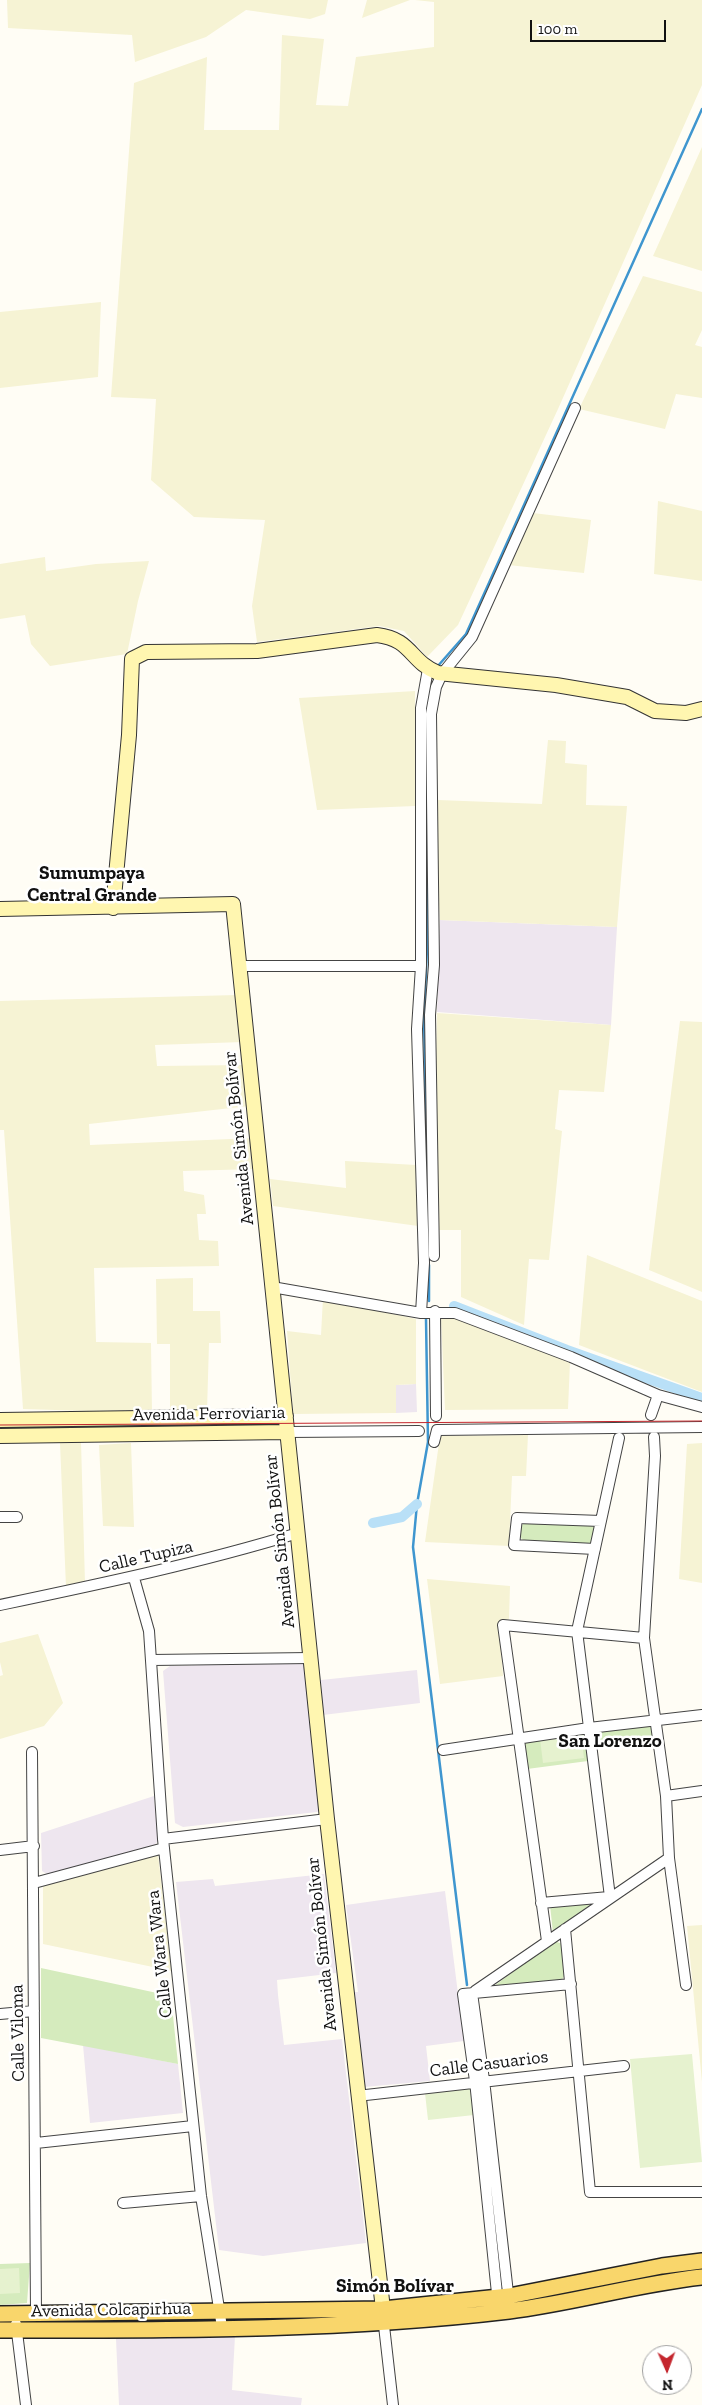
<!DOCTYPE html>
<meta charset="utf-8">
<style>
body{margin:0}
#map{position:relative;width:702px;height:2405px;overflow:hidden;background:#fffdf5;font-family:"Zilla Slab",serif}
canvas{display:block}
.north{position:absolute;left:642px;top:2345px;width:50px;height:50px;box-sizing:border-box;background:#fff;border:1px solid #a0a0a0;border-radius:50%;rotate:178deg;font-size:14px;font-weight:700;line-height:20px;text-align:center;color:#111}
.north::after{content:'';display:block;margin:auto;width:18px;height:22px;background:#c4262e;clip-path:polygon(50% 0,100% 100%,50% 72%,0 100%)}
.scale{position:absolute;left:530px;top:20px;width:136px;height:22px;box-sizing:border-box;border:2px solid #111;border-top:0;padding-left:6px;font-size:15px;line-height:18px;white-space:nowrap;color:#111;-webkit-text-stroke:4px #fff;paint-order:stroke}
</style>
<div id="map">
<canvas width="702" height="2405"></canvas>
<div class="north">N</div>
<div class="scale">100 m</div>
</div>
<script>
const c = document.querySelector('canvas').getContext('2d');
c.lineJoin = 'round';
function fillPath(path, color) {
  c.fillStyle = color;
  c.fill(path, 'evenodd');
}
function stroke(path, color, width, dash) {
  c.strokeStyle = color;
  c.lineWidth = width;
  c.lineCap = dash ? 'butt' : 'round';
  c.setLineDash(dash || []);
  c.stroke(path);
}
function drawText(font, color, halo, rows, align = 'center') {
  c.font = font + ' "Zilla Slab",serif';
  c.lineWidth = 5;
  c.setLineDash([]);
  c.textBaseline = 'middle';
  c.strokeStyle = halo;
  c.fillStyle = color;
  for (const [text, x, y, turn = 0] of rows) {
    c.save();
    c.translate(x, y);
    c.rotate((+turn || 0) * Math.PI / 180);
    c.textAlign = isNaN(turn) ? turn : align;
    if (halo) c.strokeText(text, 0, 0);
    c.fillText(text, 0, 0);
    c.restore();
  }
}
const industrial = new Path2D(`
 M440,920l177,7 -6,98 -174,-13z
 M416,1384l1,28 -21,1v-28z
 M303,1662l3,5 17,140 -6,5 -134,15 -8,-4 -12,-152 7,-5z
 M417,1670l3,33 -97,12 -2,-35z
 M154,1796l4,45 -6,7 -104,27 -6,-4 -1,-38z
 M324,1874l12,99 -59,7 1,15 6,50 58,-6 24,204 -103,13 -44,-6 -43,-368 37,-3 2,7z
 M445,1891l19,150 -38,5 4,35 -66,6 -10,-95h4l-12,-87z
 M83,2045l95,19 5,49 -93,10z
 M235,2336l-3,54 70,8 -1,7h-182l-3,-66z`);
const farmland = new Path2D(`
 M7,0h321l-3,14 -15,5 -64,-9 -40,27 -71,25 -3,-27 -124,-7z
 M367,0h43l-48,18z
 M415,0h287v85l-144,324 -100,216 -31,32 -23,-26 -25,-5 -122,16 -5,-36 13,-86 -71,-3 -43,-37 5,-81 -45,-2 23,-314 73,-26 -3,73h75l3,-95 42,4 -8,66 32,1 8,-49 78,-10v-45z
 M702,147v124l-49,-15z
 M643,276l59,16v38l-7,15 7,2v51l-26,-4 -11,35 -86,-20z
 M101,302l-3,75 -98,11v-76z
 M658,501l44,10v70l-48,-7z
 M533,513l58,7 -7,53 -76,-8z
 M45,557l1,14 50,-7 53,-3 -11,40 -11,53 -77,12 -19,-22 -6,-29 -25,4v-55z
 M415,691v115l-98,4 -18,-112z
 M548,740l18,1 -1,22 22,2 -1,40 41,1 -10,121 -177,-7 -3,-48 1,-72 104,4z
 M237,995l6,47 -88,3 2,21 88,-1 4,41 -160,18 1,21 164,-7 2,31 -73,2 1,20 20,4 2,19h-9l2,26 19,1 1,25 -125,2 2,74 55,1 1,70 -129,-4 -19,-279h-4v-129z
 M437,1013l174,12 -7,67 -45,-2 -4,39 7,2 -13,129 -20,-1 -5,66 -63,-28v-67h-22l-4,-112z
 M680,1021l22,1v270l-53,-22z
 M345,1161l71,4 2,61 -145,-20 -3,-27 76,9z
 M587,1255l115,46v91l-123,-47z
 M193,1278v33h27l1,32h-12l-2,68 -37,1v-68h-13l-1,-65z
 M323,1298l93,21v65l-20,1v28l-103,1 -6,-83 34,4z
 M454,1316l116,46 -2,47 -123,1 -4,-93z
 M528,1435l-2,41h-14l-3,70 -84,-4 15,-106z
 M81,1442l4,141 -19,4 -6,-144z
 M131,1443l3,84 -31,-1 -4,-81z
 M702,1443v140l-23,-4 8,-135z
 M427,1579l83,7 -1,33 -10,2 4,55 -63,8z
 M38,1634l25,69 -19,23 -44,13v-63l3,-1 -3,-13v-19z
 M158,1855l14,116 -129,-27v-59z
 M702,1925v157l-15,-156z`);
const green = new Path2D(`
 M525,1522l68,4 3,4 -3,13 -5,3 -63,-4 -6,-6v-7z
 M654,1724l2,16 -61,8 -2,-16z
 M585,1732l3,29 -61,8 -4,-29z
 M593,1899l-2,5 -38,29 -3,-28z
 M555,1941l7,3 3,31 -4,6 -67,5z
 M41,1968l130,28 7,68 -137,-26z
 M30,2263l-3,40 -27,2v-41z`);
const pitch = new Path2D(`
 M581,1733l3,25 -41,5 -3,-24z
 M692,2054l10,108 -62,6 -10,-109z
 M471,2088l3,27 -46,5 -3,-27z
 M19,2268l1,25 -20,1v-25z`);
const stream = new Path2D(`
 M437,667l29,-33 236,-525
 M426,715l4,-27
 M427,758l1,168 -4,90 4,209
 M429,1265v36
 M426,1319l2,123 -11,62 -4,43 54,438
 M498,2252l3,26`);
const canal = new Path2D(`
 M454,1306l113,44 135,48
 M373,1523l29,-6 15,-13`);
const street = new Path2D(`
 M241,966h180
 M434,1256l-4,-241 4,-50 -3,-251 5,-27 6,-13 30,-37 103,-229
 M272,1287l149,26h34l116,44 87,38 44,12
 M435,1311l1,105
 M421,1313l3,-50 -7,-234 4,-63v-258l7,-39
 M651,1415l7,-20
 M287,1432l132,-1
 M654,1437l1,19 -11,182 22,158 3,62 17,127
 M434,1442l3,-12 265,-3
 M0,1517h17
 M595,1549l-81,-4 3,-27 84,3
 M134,1578l15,53 14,208 38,357 21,131
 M0,1605c100,-21 200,-42 298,-72
 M152,1660l158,-2
 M443,1750l146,-22 113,-13
 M32,1752l4,561
 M666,1796l36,-5
 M163,1839l164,-20
 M0,1850l34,-4
 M34,1883l130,-35
 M610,1897l-33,-266 42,-193
 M541,1903l68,-6
 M565,1929l25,263h112
 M547,1941l-44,-316 141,13
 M475,1991l194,-133
 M472,1993l12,87 25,222
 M0,2014l34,-3
 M357,2096l267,-30
 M36,2143l157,-17
 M123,2203l78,-7
 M498,2303l-23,-222 -12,-87 108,-10
 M383,2317l10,88
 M16,2324l10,81`);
const secondary = new Path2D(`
 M113,908l16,-173 3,-76 14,-7 111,-1 120,-16c35,4 33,27 61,38l118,12 71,12 28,14 31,2 16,-4
 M0,909l233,-5 94,915 56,490
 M0,1420l286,-4
 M0,1436l287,-4`);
const primary = new Path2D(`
 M0,2314l383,-5 126,-13 153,-30 40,-5
 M0,2330c169,0 341,1 509,-19 65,-8 128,-27 193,-34`);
const tram = new Path2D(`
 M0,1425l702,-4`);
const streetNames = [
 ["Avenida Simón Bolívar",239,1138,-96],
 ["Avenida Ferroviaria",209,1414,-1],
 ["Avenida Simón Bolívar",280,1541,-96],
 ["Calle Tupiza",146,1557,-13],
 ["Avenida Simón Bolívar",322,1944,-96],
 ["Calle Wara Wara",160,1954,-96],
 ["Calle Viloma",18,2033,-91],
 ["Calle Casuarios",489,2064,-7],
 ["Avenida Colcapirhua",111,2310,-1]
];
const neighbourhoodNames = [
 ["Sumumpaya",92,874],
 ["Central Grande",92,896],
 ["San Lorenzo",610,1742],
 ["Simón Bolívar",395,2287]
];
fillPath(industrial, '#eee6ef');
fillPath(farmland, '#f6f3d4');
fillPath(green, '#d5ebbd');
fillPath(pitch, '#e6f2cf');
stroke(stream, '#3f96cf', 2.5);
stroke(canal, '#b9e0f7', 10);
stroke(street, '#444', 12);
stroke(secondary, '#333', 16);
stroke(primary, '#222', 18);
stroke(street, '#fff', 10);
stroke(secondary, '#fff6b0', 14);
stroke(primary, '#f9d66b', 15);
stroke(tram, '#c4262e', 1);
drawText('18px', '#111', '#fff', streetNames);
drawText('bold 19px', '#111', '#fff', neighbourhoodNames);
</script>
